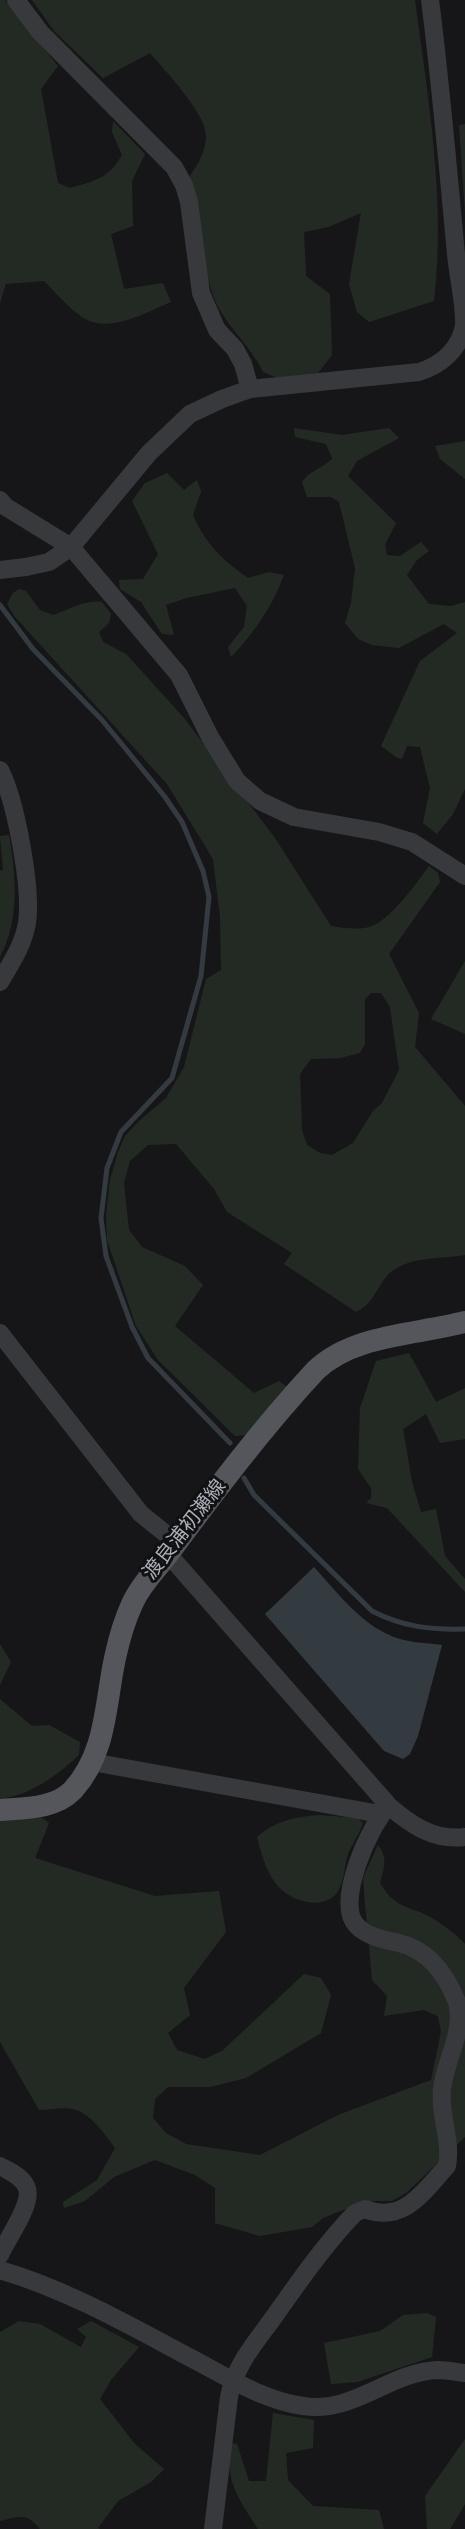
<!DOCTYPE html>
<meta charset="utf-8">
<style>
body{margin:0}
canvas{display:block;background:#161618}
</style>
<canvas width="465" height="2529"></canvas>
<script>
const c = document.querySelector('canvas').getContext('2d');
c.lineJoin = 'round';
function fillPath(path, color) {
  c.fillStyle = color;
  c.fill(path, 'evenodd');
}
function stroke(path, color, width, dash) {
  c.strokeStyle = color;
  c.lineWidth = width;
  c.lineCap = dash ? 'butt' : 'round';
  c.setLineDash(dash || []);
  c.stroke(path);
}
function drawText(font, color, halo, rows, align = 'center') {
  c.font = font + ' "Space Grotesk","Noto Sans JP",sans-serif';
  c.lineWidth = 6;
  c.setLineDash([]);
  c.textBaseline = 'middle';
  c.strokeStyle = halo;
  c.fillStyle = color;
  for (const [text, x, y, turn = 0] of rows) {
    c.save();
    c.translate(x, y);
    c.rotate((+turn || 0) * Math.PI / 180);
    c.textAlign = isNaN(turn) ? turn : align;
    if (halo) c.strokeText(text, 0, 0);
    c.fillText(text, 0, 0);
    c.restore();
  }
}
const green = new Path2D(`
 M0,0h5l53,66 -17,23 17,94 12,5c25,-7 39,-10 52,-33l-10,-23 1,-11 32,33 -13,27 1,45 -22,8 13,55 39,-6 8,19c-27,11 -66,35 -93,12 -12,-9 -23,-22 -34,-33l-38,3 -6,19z
 M32,0h383c13,99 31,201 19,301l-65,21 -12,-10 -8,-28 12,-71 -33,14 -24,5 2,44 24,18 2,61 -14,18 -40,5 -15,-6c-13,-28 -40,-48 -50,-77 -12,-35 -16,-82 -23,-119 8,-12 15,-23 16,-38 2,-23 -41,-67 -56,-85l-47,25 -49,-47z
 M465,124v89l-6,-88z
 M294,428l48,7 47,-7 10,10 -42,23 -9,15 48,47 -11,22 2,10 13,1 21,-14 8,9 -12,9 -10,15 22,29 22,2 14,-4v187l-12,25 -16,20 -14,-11 7,-35 -10,-41 -13,-1 -5,13 -6,-2 -15,-11 39,-85 37,-28 -13,-9 -45,24 -27,-3 -14,-6 -13,-16 6,-20 4,-35 -16,-66 -8,-5h-24l-5,-15c7,-11 21,-14 30,-23l-6,-15 -31,-7z
 M465,441v38l-25,-20 -5,-13z
 M167,473l17,17 13,-10 4,11 -8,24c11,27 30,46 55,63l21,-6 15,3c-12,32 -30,58 -53,82l-3,-10 16,-20 3,-21 -12,-18 -49,10 -20,7 8,30 -12,-1 -21,-32 -21,-13 -1,-9 24,-1 15,-25 -26,-53 13,-18z
 M19,589l7,2 14,19 13,5c16,-5 32,-16 49,-13l9,12 -2,9 -10,9 4,10 23,12 58,64 91,120 56,88c11,2 27,4 38,1 20,-5 48,-44 60,-61l9,7 2,9 -51,72 30,59 -4,34 50,59v149c-25,4 -62,1 -79,22 -11,14 -14,28 -30,35l-72,-48 8,-11 -65,-41 -13,-23 -38,-45 -28,1 -18,16 -6,22 5,47 13,17 43,19 18,19 -28,41 79,67 25,-12 8,6 -39,48 -13,1 -77,-76 -22,-34 -29,-86 -1,-25 4,-35 8,-28 7,-16 14,-15 27,-23 18,-31 22,-88 15,-9 -1,-53 -7,-58 -46,-75 -152,-167 -8,-13 6,-11zM371,993h10l9,14 9,63 -17,33 -9,8 -20,32 -21,12 -12,-2 -13,-8 -5,-15 -2,-56 11,-15 29,-1 20,-5 5,-9v-45z
 M9,835c7,40 11,84 -9,122v-86l3,-1 -3,-34z
 M465,961v73l-34,-15z
 M409,1353l27,49 29,-14v51l-25,4 -14,-29 -23,15 9,53 9,30 15,-3 9,47 20,23v13l-78,-84 -21,-5 5,-5v-10l-13,-19 2,-61 16,-47z
 M0,1644l11,18 -11,23z
 M0,1699l32,27 17,-1 31,17 -1,13c-23,21 -48,40 -79,44z
 M319,1815l38,3 6,5c-4,12 -12,22 -16,34 -3,13 -3,29 -13,39 -7,6 -18,8 -26,6 -35,-6 -43,-35 -51,-65 18,-16 38,-20 62,-22z
 M41,1817l8,6 -14,35 120,38 64,-5 7,41 -42,56 6,27 -22,18 9,17 27,9 18,-8 82,-77 17,4 10,17 -10,38 -75,45 -36,9h-42l-13,12 -2,19 13,15 20,11 74,11 78,-40 93,-35 10,-48 -3,-16 -14,-6 -40,6 3,-20 -15,-16 -7,-77 -2,-25 15,-33c10,12 6,24 2,38 13,21 21,22 42,30 14,6 33,20 43,31v193l-59,56 -14,8h-19l-30,9 -20,8 -11,9 -52,9 -45,-13v-35l-20,-13 -40,-15 -41,17 -29,24 -21,7 -1,-6 34,-22 18,-32c-10,-13 -24,-35 -42,-39 -10,-2 -23,1 -34,1l-39,-68v-222z
 M427,2313l9,4 -4,40 -75,25 -26,2 -7,-41 56,-12 23,-16z
 M19,2321l21,3 41,23 5,-10 -9,-8 14,-8 48,26 -28,33 -11,19 35,45 29,25 -13,13 -33,19 -20,27 2,1h-60c-13,-17 -21,-12 -40,-8v-189z
 M273,2413l41,7 -1,28 -27,5 2,27 25,26 66,4 5,19h-126c-20,-31 -33,-48 -28,-86l7,1 12,37h17z
 M465,2439v65l-15,25h-23l-2,-33z`);
const water = new Path2D(`
 M314,1567c25,27 49,61 86,72 13,4 28,4 42,6l-24,91 -8,18 -7,5 -19,-8 -119,-137z`);
const stream = new Path2D(`
 M0,605l33,44 69,71 63,77 17,25 21,49 6,26 -8,79 -29,102 -51,54 -14,36 -6,50 5,38 26,71 16,31 82,85
 M244,1478l10,17 118,116c31,16 59,19 93,18`);
const minor = new Path2D(`
 M16,0l24,32 134,135 10,18 5,17 12,91 16,37 18,19 8,15 7,25
 M0,500l6,7 65,40 108,128 31,62 27,44 23,20 34,16 85,15 33,10 53,34
 M0,570l26,-3 23,-5 22,-15 78,-94 41,-39 32,-15 28,-10 169,-17c22,-7 40,-22 45,-46 1,-24 -6,-48 -8,-72 -8,-85 -15,-169 -26,-254
 M0,770c16,31 32,119 27,153 -4,23 -16,40 -27,59
 M0,1333l141,181 35,28
 M168,1554l221,252c22,19 45,35 76,31
 M92,1762l288,52
 M0,2166c9,5 21,10 26,20 9,16 -19,52 -26,69
 M0,2270c65,19 127,54 187,86 37,19 74,44 116,50 51,8 86,-34 135,-36 9,0 18,2 27,3
 M213,2529l16,-132c6,-33 28,-56 47,-83 25,-35 49,-70 79,-101l10,-4c39,15 59,-18 82,-43 5,-27 -8,-51 -5,-77 3,-29 23,-57 15,-87 -11,-28 -28,-52 -58,-59 -14,-3 -31,-6 -42,-17 -23,-22 13,-102 32,-120`);
const major = new Path2D(`
 M0,1810c24,-2 55,-1 73,-20 34,-38 32,-86 42,-132 4,-19 10,-39 18,-56 9,-19 23,-32 35,-48 47,-63 94,-126 148,-184 38,-36 100,-35 149,-48`);
const streetNames = [
 ["渡良浦初瀬線",185,1530,-52]
];
fillPath(green, '#232a24');
fillPath(water, '#333b41');
stroke(stream, '#333b41', 5);
stroke(minor, '#38393c', 18);
stroke(major, '#54565b', 22);
drawText('20px', '#aaaeb6', '#111113', streetNames);
</script>
